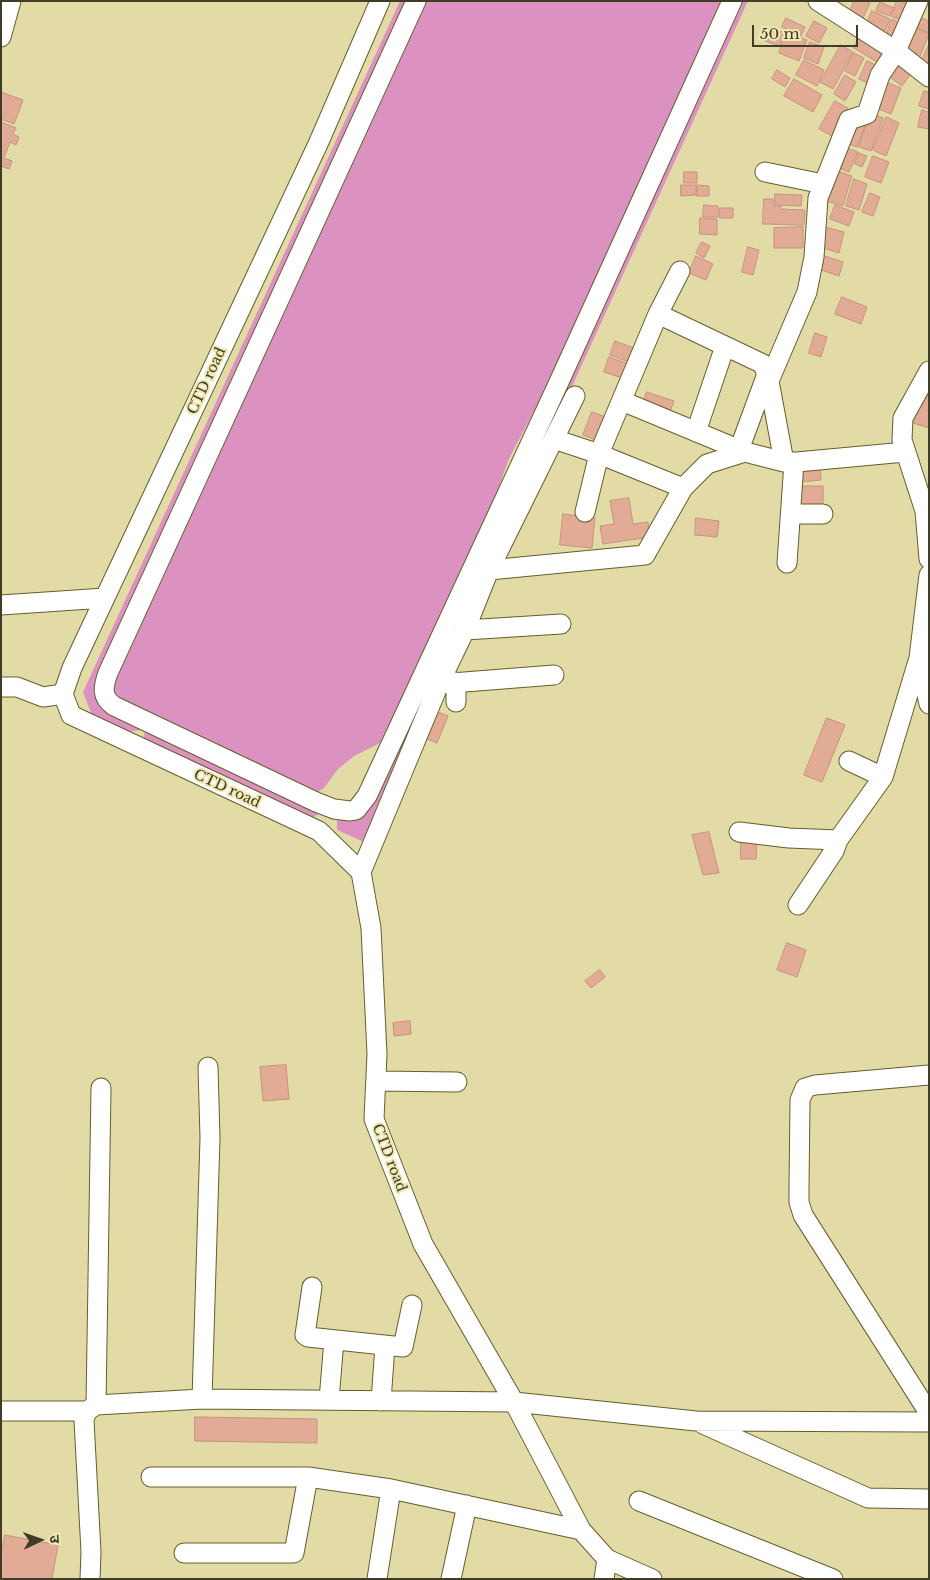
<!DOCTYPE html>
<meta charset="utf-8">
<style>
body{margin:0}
#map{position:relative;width:930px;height:1580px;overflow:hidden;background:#e2dba5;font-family:"Libre Baskerville","Noto Sans Devanagari",serif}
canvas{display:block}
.frame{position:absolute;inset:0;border:2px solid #3f3c27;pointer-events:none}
.north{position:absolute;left:15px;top:1515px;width:50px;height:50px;-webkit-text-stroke:4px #efe8b2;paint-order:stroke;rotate:87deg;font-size:14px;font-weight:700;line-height:20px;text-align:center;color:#3f3c27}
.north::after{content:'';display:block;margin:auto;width:18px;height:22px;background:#3f3c27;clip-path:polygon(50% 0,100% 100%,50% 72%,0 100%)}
.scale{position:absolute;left:752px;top:25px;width:106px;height:22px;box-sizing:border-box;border:2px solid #3f3c27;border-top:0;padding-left:6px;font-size:15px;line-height:18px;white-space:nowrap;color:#3f3c27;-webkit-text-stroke:4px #efe8b2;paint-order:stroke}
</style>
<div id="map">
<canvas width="930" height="1580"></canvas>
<div class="frame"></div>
<div class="north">उ</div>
<div class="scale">50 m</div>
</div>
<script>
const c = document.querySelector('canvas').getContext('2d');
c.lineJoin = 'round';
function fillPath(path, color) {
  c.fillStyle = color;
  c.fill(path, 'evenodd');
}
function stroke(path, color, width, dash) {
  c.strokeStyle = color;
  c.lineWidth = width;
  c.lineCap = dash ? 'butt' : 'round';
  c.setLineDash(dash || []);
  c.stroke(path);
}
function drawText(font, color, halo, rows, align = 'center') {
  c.font = font + ' "Libre Baskerville",serif';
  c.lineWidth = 4;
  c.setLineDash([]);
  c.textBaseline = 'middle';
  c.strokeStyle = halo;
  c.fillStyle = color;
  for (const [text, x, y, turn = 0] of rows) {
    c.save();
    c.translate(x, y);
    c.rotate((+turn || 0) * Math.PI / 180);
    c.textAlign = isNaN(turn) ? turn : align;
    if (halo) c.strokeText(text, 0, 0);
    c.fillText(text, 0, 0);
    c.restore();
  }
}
const green = new Path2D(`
 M400,1h14l-313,692 221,119 -10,6 -169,-79 2,-7 -4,-2 -14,2 -34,-14 -10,-26z
 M422,1h304l-187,401 -14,26 -17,33 -21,60 -103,220 -30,15 -16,13 -14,19 -6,4 -6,1 -197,-91 -5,-26z
 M738,1h10l-384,841 -27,-12v-11l13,-2z`);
const building = new Path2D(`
 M854,1h12l4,2 -7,15 -13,-7z
 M897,1h17l-9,21 -14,-6z
 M880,2l14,6 -4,8 -14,-5z
 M872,11l18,8 -5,12 -18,-8z
 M916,15l13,6v12l-17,-8z
 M786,18l19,9 -4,9 -19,-9z
 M892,19l13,6 -8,18 -12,-5z
 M814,21l13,7 -8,15 -13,-7z
 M767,27l18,6 -5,13 -18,-6z
 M913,27l16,7 -10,25 -16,-7z
 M787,32l20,8 -8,21 -20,-8z
 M860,37l23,14 -6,11 -23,-14z
 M810,42l14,5 -6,17 -14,-6z
 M929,44v27l-10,-4z
 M841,45l12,7 -20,37 -13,-7z
 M854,53l10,5 -9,18 -10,-5z
 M893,59l19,13 -10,14 -18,-13z
 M804,60l20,10 -7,16 -21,-11z
 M867,61l11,5 -8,18 -11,-5z
 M777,70l13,8 -5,9 -13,-8z
 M845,75l11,7 -11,19 -11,-7z
 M794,79l28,16 -9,17 -29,-16z
 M881,80l20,8 -10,26 -17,-7z
 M924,91l5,1v17l-10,-3z
 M1,92l22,8 -9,24 -13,-5z
 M835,101l13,7 -16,28 -13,-7z
 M922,110l7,2v17l-11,-2z
 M870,113l13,5 -12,33 -12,-4z
 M886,117l13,6 -13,33 -13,-6z
 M1,122l15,6 -3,6 6,3 -3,8 -6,-3 -6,16 8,3 -3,8 -8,-3z
 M851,122l14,5 -8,20 -14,-5z
 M847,148l11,4 -9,20 -10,-4z
 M859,153l8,3 -5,11 -7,-3z
 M873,156l16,6 -8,21 -16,-6z
 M832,169l20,7 -9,30 -20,-6z
 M684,172h13v11h-13z
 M854,179l13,5 -8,26 -13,-4z
 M681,185h15v10l-15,1z
 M697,185l12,1v10h-12z
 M870,193l10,4 -7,19 -11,-4z
 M775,194l27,1 -1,11 -26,-1z
 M764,199h9v7h8v3l24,1 -1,15 -41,-1z
 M704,205l14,1v11h-15z
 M835,205l19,7 -5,14 -19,-7z
 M720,208h13v10h-13z
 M700,218l17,1v16l-17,-1z
 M803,227v21h-29v-20z
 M825,227l19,5 -5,21 -19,-6z
 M702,242l8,4 -6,12 -8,-5z
 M748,247l11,3 -6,25 -11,-3z
 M819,254l24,8 -4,14 -24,-8z
 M696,256l17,8 -7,16 -17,-7z
 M842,297l25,10 -6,17 -26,-10z
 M815,333l12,4 -6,20 -12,-4z
 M615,341l19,7 -5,14 -19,-7z
 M609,357l17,6 -4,15 -18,-6z
 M922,388l7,3v37l-19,-6z
 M647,392l27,9 -5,13 -27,-9z
 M592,412l17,6 -9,24 -17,-7z
 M820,464l1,16 -21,2 -1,-16z
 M799,486h24v22h-24z
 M629,498l4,26 15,-2 2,15 -47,7 -3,-18 14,-2 -4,-23z
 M563,514l32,4 -3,30 -32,-3z
 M696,518l23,3 -2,16 -22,-2z
 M431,709l17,7 -11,27 -17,-7z
 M827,718l18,7 -23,57 -18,-7z
 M709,832l10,41 -16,2 -11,-40z
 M741,840h16l-1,19h-15z
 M787,943l19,7 -9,27 -20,-7z
 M600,970l5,7 -14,11 -6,-7z
 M410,1021l1,13 -17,2 -1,-13z
 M286,1065l3,34 -26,2 -3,-34z
 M195,1417l122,2v24l-122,-2z
 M5,1535l53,10 -6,34h-51v-23z`);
const minor = new Path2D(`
 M380,1l-62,143 -246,524 -9,26 8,21 248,116 42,41 10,56 6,126 -3,65 49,125 91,158 67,128 26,29 45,20
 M416,1l-308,672c-5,14 -7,24 6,33l202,96 18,7 16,2 6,-1 11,-14 192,-414 173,-381
 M818,1l78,50 33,26
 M1,37l10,-36
 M765,172l58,12
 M929,371l-26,47 -1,22 23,71 4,48
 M769,381l38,-89 7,-35 4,-59 31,-78 18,-6 13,-39 16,-24 22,-50
 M622,401l123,51
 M696,432l29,-86
 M554,439l45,15 84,34
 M739,450l28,-76
 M784,462h13l108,-10
 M585,512l14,-58 59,-140 22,-43
 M791,514h32
 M787,563l7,-101
 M489,570l86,-174
 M1,605l104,-7
 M465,630l96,-6
 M919,659l10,45
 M439,684l115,-9
 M1,687h16l26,10 20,-3
 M456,702v-20
 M849,761l34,16
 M739,832l50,6 49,2
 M361,872l78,-188 26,-54 24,-60 156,-15 38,-67 24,-24 38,-12 39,10 -15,-81 -6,-17 -105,-50
 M798,905l36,-54 4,-11 45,-63 36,-119 10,-83
 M929,1075l-114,10 -10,3 -5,12 -1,88v14l4,13 126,198
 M376,1081l81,1
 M312,1287l-7,48 3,2 95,10 9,-42
 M202,1399l8,-261 -2,-71
 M329,1400l5,-60
 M381,1401l4,-55
 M96,1405l5,-317
 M1,1411h86l9,-6 106,-6 312,3 182,19 233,1
 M87,1411l-3,9 7,132 -1,27
 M703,1424l165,74 61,1
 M151,1477h157l83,12 190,41
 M639,1501l194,78
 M184,1553h110l14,-76
 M377,1579l14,-90
 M451,1579l16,-74
 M604,1579l3,-20`);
const streetNames = [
 ["CTD road",207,381,-65],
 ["CTD road",227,789,25],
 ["CTD road",389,1158,69]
];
fillPath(green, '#dc92c1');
fillPath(building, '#e1ab96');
stroke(building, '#c7927e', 1);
stroke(minor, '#655e2c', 21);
stroke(minor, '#fff', 19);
drawText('14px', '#3f3c27', '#efe8b2', streetNames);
</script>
